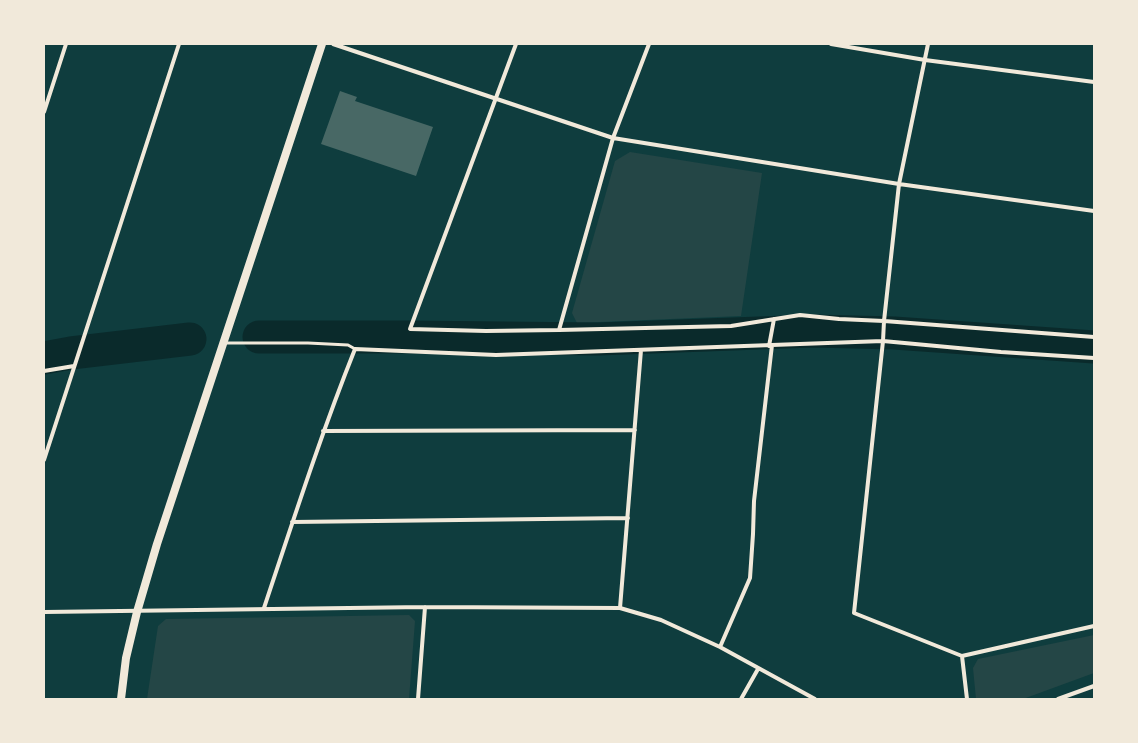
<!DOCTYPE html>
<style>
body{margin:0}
#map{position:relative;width:1138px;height:743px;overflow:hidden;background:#0f3d3e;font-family:Barlow,sans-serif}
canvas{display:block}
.frame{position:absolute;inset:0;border:45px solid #f1e9da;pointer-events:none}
</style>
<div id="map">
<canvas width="1138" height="743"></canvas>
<div class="frame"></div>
</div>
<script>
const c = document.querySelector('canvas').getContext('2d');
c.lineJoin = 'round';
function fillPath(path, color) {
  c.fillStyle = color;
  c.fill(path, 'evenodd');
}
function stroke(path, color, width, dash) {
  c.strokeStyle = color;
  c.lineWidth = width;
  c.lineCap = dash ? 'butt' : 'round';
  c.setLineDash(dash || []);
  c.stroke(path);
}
const green = new Path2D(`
 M630,152l132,21 -21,143 -164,7 -5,-10 43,-152z
 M409,615l6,6 -6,78h-262l11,-73 8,-7z
 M1094,635v38l-71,26h-47l-3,-31 5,-9z`);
const river = new Path2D(`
 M259,337h148l191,2 215,-8 81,2 200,14
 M44,358l27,-5 119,-14`);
const building = new Path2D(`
 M340,91l17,6 -2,4 78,26 -17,49 -95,-32z`);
const service = new Path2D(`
 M225,343h83l40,2 7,4`);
const minor = new Path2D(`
 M333,44l280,94 36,-94
 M516,44l-106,285 76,2 73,-1
 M831,44l94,16 169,22
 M928,44l-29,140 195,27
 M44,112l22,-68
 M772,345l111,-4 1,-20 -45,-2 -39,-4 -69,11 -172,4 54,-192 286,46 -15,137 210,16
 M769,346l5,-27
 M44,371l30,-5
 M323,431l312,-1
 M44,460l135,-416
 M292,522l336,-4
 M264,608c29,-87 57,-174 91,-259l141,6 276,-10 -18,156 -1,33 -3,44 -30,69
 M620,608l41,12 59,27 95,52
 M44,612l381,-5 195,1 21,-258
 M962,656l132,-30
 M418,699l7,-92
 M741,699l17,-30
 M967,699l-5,-43 -108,-43 29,-272 118,11 93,6
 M1058,699l36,-13`);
const secondary = new Path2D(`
 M121,699l5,-41 11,-46 20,-68 165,-500`);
fillPath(green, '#244646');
stroke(river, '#0a2a2b', 33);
fillPath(building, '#486865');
stroke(service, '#f1e9da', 3);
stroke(minor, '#f1e9da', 4);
stroke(secondary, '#f1e9da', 8);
</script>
